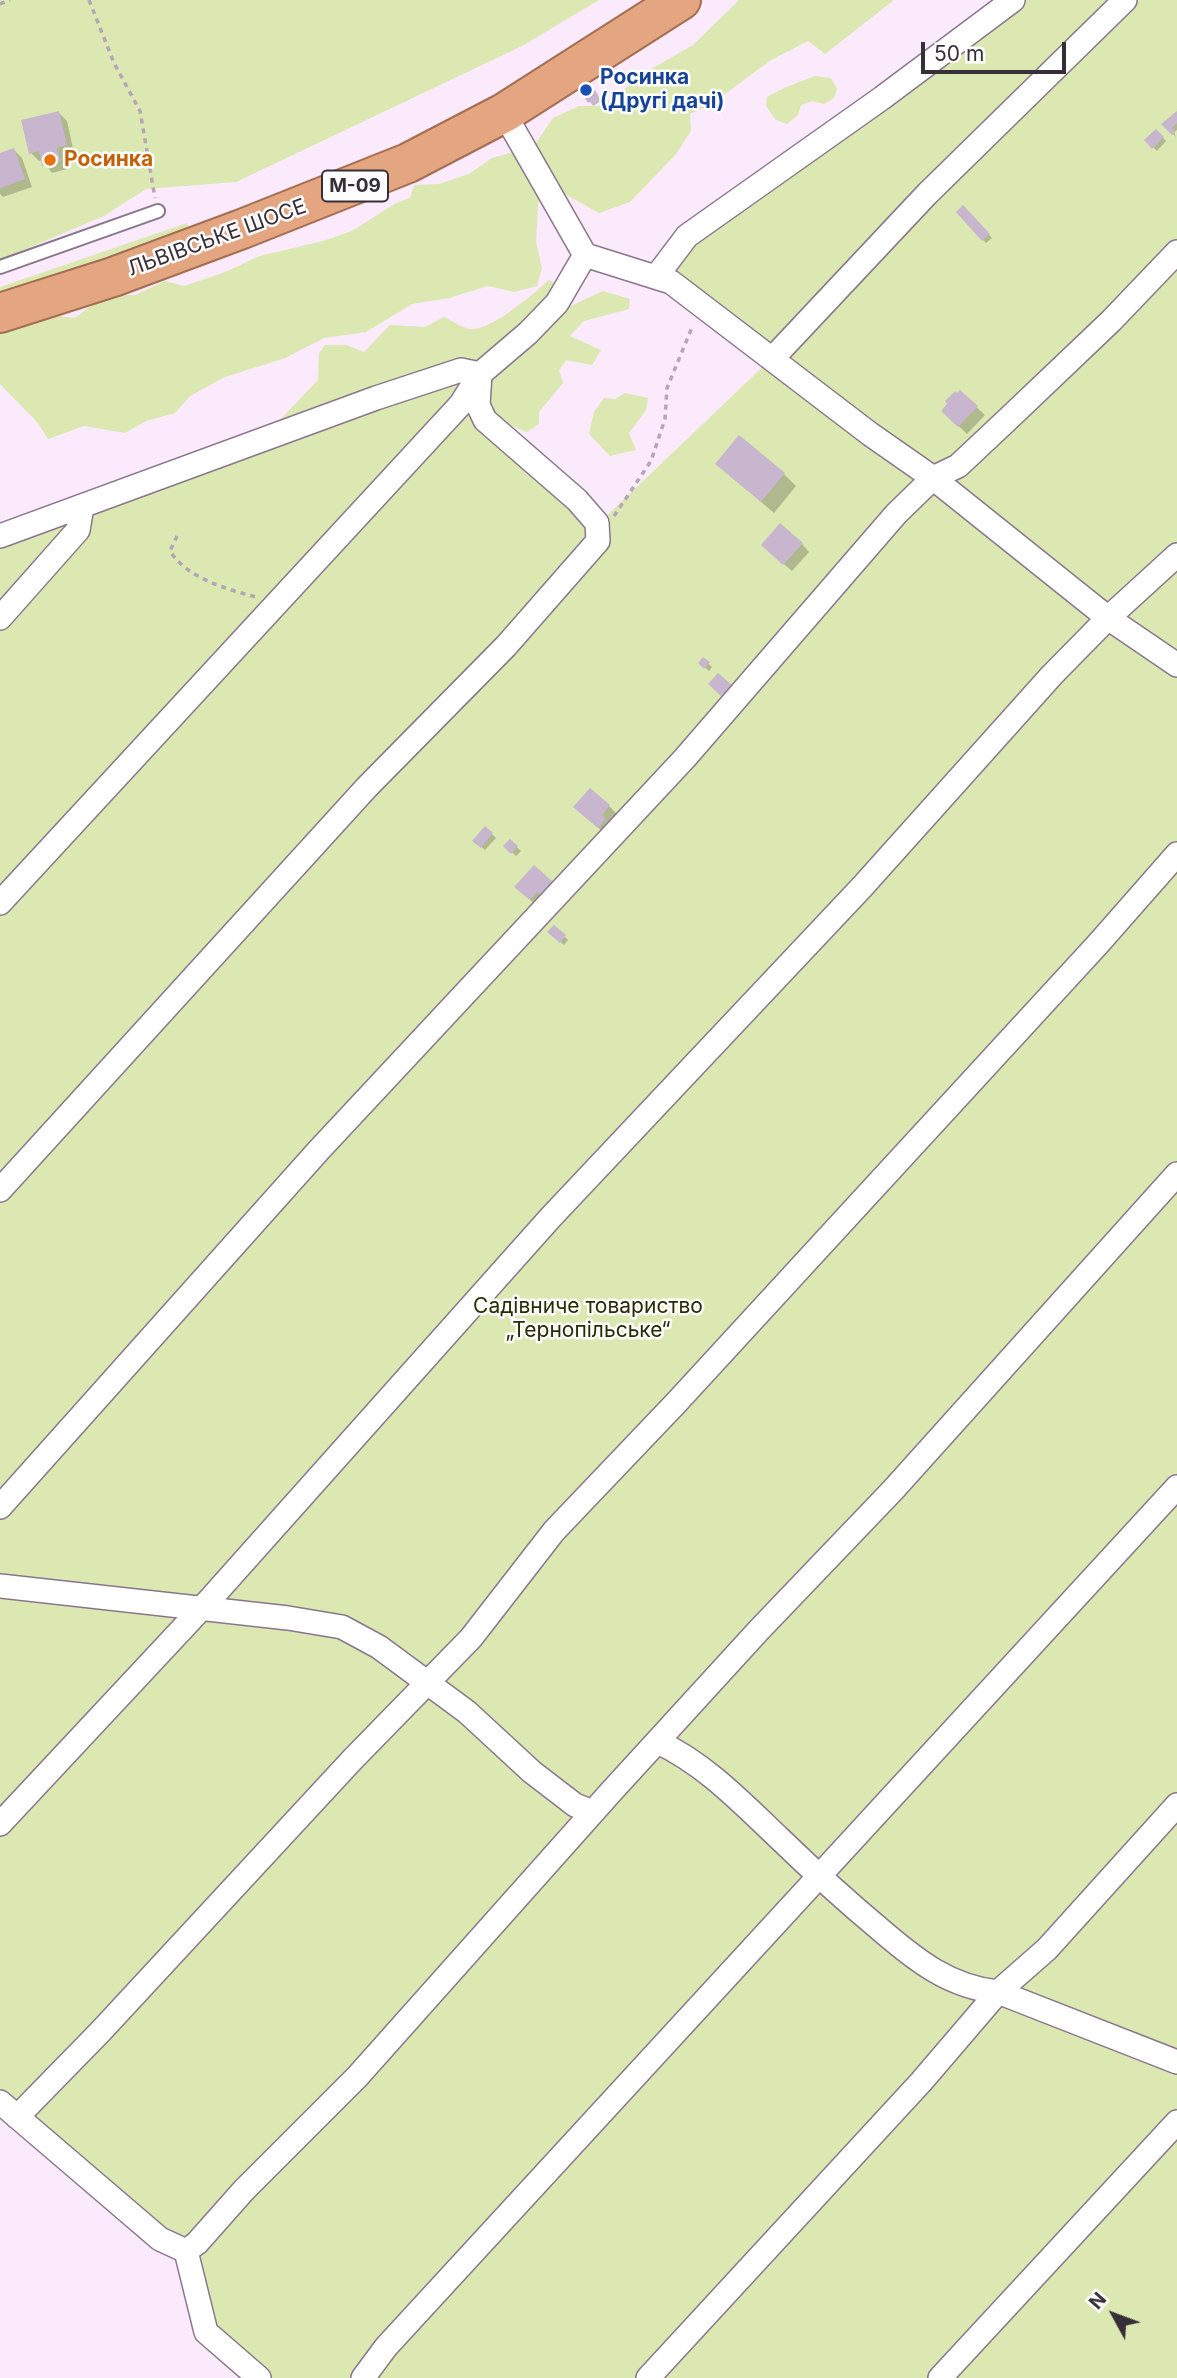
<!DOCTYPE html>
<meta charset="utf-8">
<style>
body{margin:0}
#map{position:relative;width:1177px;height:2378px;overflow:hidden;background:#fbe9fc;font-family:Inter,sans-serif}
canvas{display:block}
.north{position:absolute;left:1079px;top:2280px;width:70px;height:70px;-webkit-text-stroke:5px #fdfdfd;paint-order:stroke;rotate:311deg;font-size:19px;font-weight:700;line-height:28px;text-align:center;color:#372f38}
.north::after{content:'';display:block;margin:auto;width:24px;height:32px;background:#372f38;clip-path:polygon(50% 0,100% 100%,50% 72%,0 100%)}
.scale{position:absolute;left:921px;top:42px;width:145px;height:32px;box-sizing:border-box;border:4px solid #372f38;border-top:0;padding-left:9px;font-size:21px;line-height:24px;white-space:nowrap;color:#372f38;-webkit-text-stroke:5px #fdfdfd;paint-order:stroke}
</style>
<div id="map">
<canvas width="1177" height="2378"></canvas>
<div class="north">N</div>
<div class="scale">50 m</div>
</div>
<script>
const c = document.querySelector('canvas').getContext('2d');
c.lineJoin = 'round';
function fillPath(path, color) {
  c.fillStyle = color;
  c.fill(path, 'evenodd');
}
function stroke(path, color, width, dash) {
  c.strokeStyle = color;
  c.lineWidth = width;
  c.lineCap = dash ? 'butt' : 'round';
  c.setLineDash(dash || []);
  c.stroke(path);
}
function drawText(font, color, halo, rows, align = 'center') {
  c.font = font + ' Inter,sans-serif';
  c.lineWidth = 5;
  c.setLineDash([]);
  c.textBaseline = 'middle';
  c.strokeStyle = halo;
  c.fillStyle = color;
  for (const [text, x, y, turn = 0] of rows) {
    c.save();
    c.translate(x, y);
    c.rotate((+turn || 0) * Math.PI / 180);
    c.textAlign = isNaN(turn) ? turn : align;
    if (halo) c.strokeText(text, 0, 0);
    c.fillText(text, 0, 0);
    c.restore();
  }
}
const green = new Path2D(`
 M0,0h599l-77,46 -286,136 -90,7 -42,27 -104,44z
 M739,0h155l-69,54 -17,-13 -37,19 -61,45 -20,9 1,17 -15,23 -46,48 -31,11 -36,-20 -21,2 -4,9 -2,38 6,26 -5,18 -23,6 -26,-6 -39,12 -37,6 -46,28 -42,6 -39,20 -60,19 -35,19 -15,17 -29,8 -21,12 -41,-7 -36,13 -11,-17 -37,-38v-59l39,-11 36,4 21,-16 20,-7h19l30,-14 19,5 39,-13 37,-17 63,-15 29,-10 44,-28 14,-5 4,-13 25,-1 30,-10 23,-16 42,-12 19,-28 26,-12h20l19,-11 21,-19 54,-31z
 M1013,0h164v2378h-918l-53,-46 -20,-81 -186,-149v-1566l461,-166 17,35 120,119 173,-165 -100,-77 1,-31z
 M815,76l16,2 6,11 -3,9 -10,6 -12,-3 -11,4 -3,10 -11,9 -11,-4 -10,-14 1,-9c15,-9 30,-14 48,-21z
 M187,223l4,13 -191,68v-17z
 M549,280l4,2 -2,22 -60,54 -213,64 40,-42 1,-27 6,-8h21l18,7 26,-27 35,2 19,-10c8,4 17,10 25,12 20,4 65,-36 80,-49z
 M603,291l27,8 -1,10 -45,12 -14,15 31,14 -9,15 -26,-5 -7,10 4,13 -24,29v12l-12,8c-21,-7 -35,-18 -42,-39l6,-13 71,-70z
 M625,393l23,5 -2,12 -17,23 7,17 -26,6 -21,-22 5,-22 10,-14 11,1z`);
const shadow = new Path2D(`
 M598,96l3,5 -8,5 -6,-9z
 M59,113l8,8 7,32 -10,2 3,14 -15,4 -9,-13 -4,1 -8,-8z
 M1177,113v17l-3,2 2,5 -12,-12z
 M1156,131l10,10 -9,10 -10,-10z
 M14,150l8,8 10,29 -29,10 -3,-3v-39z
 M963,208l29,30 -6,5 -28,-31z
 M960,392l25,23 -18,19 -24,-23z
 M717,464l67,10 12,12 -22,27z
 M802,544l7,8 -17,19 -21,-18z
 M703,659l9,8 -3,4 -9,-8z
 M609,806l8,8 -8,10 -2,11 -24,-20z
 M485,828l11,10 -11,12 -10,-9z
 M510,841l11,10 -5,5 -10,-10z
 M534,867l26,24 -21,16 -15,-12z
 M554,927l14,13 -4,5 -14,-13z`);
const building = new Path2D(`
 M595,90l4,7 -11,6 -4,-6z
 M59,111l8,34 -10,3 3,13 -18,5 -3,-15 -10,3 -8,-34z
 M1177,111v12l-5,5 3,4 -3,3 -11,-11z
 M1156,129l8,8 -12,12 -8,-9z
 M14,148l11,31 -25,9v-35z
 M963,205l27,29 -8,7 -26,-29z
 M960,390l18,16 -20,21 -17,-16 6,-7 -2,-3 10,-10 2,2z
 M739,435l46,38 -24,29 -46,-38z
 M780,523l23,20 -20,22 -22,-20z
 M703,657l7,5 -6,7 -6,-6z
 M718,673l14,12 -11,11 -13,-12z
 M590,788l20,17 -8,10 4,4 -8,9 -25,-21z
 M485,826l8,7 -12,15 -9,-7z
 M510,839l8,7 -7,8 -8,-8z
 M534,865l19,17 -11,14 -5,-4 -7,8 -16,-13z
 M554,925l12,10 -6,8 -13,-11z`);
const path = new Path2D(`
 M89,0l25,63 26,48 15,87
 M0,4l10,-4
 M614,516l37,-55 14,-42 2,-31 26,-63
 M177,536l-7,15c17,27 56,38 86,46`);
const service = new Path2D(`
 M0,267l158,-56`);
const minor = new Path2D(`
 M504,113l81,142 86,27 199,152 63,44 175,140 69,47
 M656,277l31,-41 195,-138 131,-98
 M772,359l155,-165 198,-194
 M0,536l376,-138 85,-28 19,4 48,-41 29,-30 28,-48
 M0,618l78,-88 4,-23
 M0,903l461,-499 17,-27
 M0,1190l367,-403 139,-141 92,-105 -1,-18 -20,-23 -92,-80 -7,-15 2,-31
 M0,1507l319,-357 366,-392 211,-244 37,-36 25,-12 49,-46 104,-99 66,-69
 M0,1586l288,32 54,9 37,20 88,65 65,60 43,33 18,7
 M658,1742c47,22 83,60 121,96 33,32 67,63 103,93 35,30 68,56 116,61l179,70
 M0,1824l213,-228 338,-379 311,-330 190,-212 56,-57 69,-63
 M0,2102l160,137 26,12
 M17,2117l84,-86 251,-271 119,-122 83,-107 122,-128 422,-459 79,-90
 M186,2251l11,-8 47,-53 113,-113 253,-284 149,-163 134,-140 284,-316
 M186,2251l20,81 53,46
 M363,2378l23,-31 791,-860
 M648,2378l273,-296 77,-90 49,-43 130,-144
 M940,2378l237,-256`);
const trunk = new Path2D(`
 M0,313l113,-36 129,-48 166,-66 96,-50 177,-113`);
const markers = [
 [586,90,7,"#1a4fb4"],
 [50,160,7,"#e8710a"]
];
const shields = [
 [355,186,66]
];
const shieldNames = [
 ["М-09",355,186]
];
const transitNames = [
 ["Росинка",600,78],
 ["(Другі дачі)",600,102]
];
const foodNames = [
 ["Росинка",64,160]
];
const streetNames = [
 ["ЛЬВІВСЬКЕ ШОСЕ",217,238,-20]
];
const parkNames = [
 ["Садівниче товариство",588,1307],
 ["„Тернопільське“",588,1331]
];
fillPath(green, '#dce8b1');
fillPath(shadow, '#0003');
fillPath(building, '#c8b6cf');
stroke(service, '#8a768c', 16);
stroke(minor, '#8a768c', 26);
stroke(trunk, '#a36e52', 42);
stroke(path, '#b5a6b6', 3.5, [5, 5]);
stroke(service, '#fff', 12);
stroke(minor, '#fff', 23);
stroke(trunk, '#e4a680', 38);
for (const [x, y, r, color] of markers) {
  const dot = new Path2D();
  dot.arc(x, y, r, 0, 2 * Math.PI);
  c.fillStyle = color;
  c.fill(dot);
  stroke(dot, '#fdfdfd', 2.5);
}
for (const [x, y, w] of shields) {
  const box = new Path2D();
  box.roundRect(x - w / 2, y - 15.5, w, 31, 5);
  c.fillStyle = '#fdfdfd';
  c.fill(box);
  stroke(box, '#372f38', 2);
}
drawText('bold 19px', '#372f38', null, shieldNames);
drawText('bold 21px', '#164399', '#fdfdfd', transitNames, 'left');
drawText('bold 21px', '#c56008', '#fdfdfd', foodNames, 'left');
drawText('21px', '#372f38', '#fdfdfd', streetNames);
drawText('21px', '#262d02', '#fdfdfd', parkNames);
</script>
